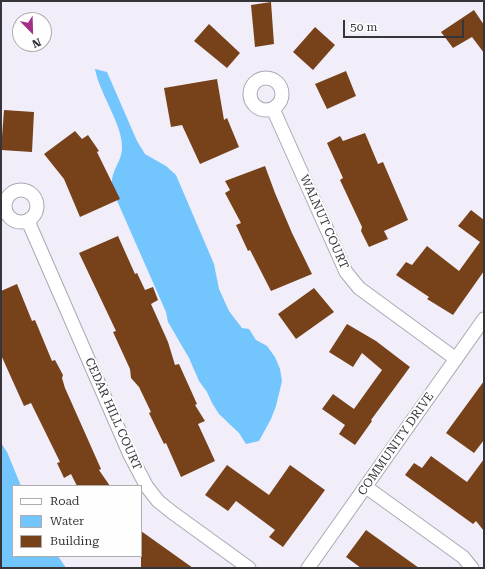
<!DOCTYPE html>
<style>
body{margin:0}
#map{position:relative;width:485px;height:569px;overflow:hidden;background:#f1eefa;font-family:"Roboto Serif",serif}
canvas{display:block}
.frame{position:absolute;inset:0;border:2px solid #363539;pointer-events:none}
.legend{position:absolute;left:12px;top:485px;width:130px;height:72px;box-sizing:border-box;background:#fefefe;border:1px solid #aeaeaf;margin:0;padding:5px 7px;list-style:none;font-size:12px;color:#363539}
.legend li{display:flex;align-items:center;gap:8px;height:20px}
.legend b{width:20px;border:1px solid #aeaeaf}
.north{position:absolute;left:12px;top:12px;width:40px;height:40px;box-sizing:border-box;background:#fefefe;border:1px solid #aeaeaf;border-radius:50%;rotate:157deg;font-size:11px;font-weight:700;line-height:16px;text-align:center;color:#363539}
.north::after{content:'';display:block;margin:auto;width:14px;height:18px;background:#a22e88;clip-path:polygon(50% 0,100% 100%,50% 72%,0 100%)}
.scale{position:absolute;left:343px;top:20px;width:121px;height:18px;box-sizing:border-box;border:2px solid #363539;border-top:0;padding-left:5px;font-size:12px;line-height:14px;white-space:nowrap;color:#363539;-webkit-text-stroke:3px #fefefe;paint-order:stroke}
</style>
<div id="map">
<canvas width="485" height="569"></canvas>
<div class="frame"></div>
<ul class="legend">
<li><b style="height:5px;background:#fff"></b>Road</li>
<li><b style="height:11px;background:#73c5fd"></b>Water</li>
<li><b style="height:11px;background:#774219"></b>Building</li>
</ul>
<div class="north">N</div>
<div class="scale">50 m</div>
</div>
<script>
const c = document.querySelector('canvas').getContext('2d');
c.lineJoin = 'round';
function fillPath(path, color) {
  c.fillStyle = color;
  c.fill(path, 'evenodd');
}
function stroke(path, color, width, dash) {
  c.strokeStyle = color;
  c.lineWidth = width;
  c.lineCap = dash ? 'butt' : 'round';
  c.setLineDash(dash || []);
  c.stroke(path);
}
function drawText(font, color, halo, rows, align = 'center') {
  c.font = font + ' "Roboto Serif",serif';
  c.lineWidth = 4;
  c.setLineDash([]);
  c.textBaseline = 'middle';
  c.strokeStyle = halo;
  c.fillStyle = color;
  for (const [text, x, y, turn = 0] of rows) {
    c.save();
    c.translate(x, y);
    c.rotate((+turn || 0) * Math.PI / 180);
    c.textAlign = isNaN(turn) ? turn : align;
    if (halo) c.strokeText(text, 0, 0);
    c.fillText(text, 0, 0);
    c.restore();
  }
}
const water = new Path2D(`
 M95,69l12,3 30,69 8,13 21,12 10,9 38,89 5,25 10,22 13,17 7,1 7,11 11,6 8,11 5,12 2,12 -6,25 -5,13 -12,22 -13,3 -7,-11 -20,-19 -7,-11 -5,-11 -8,-11 -10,-23 -21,-36 -2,-10 -55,-125c1,-5 1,-11 3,-15 3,-8 8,-15 8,-24 1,-23 -22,-53 -27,-79z
 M1,443l6,9 14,34h-8v70h45l8,12h-65z`);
const building = new Path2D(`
 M271,2l3,42 -19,3 -4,-42z
 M474,10l10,15v28l-12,-16 -19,11 -12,-16z
 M209,24l31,29 -13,15 -33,-27z
 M315,27l20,18 -22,25 -20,-18z
 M346,71l10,25 -29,13 -12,-25z
 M217,79l7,41 3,-2 12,29 -39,17 -18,-39 -11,2 -7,-39z
 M4,110l30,2 -2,40 -31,-2z
 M75,131l7,8 6,-4 11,16 -2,1 23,47 -40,18 -16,-38 -20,-25z
 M365,133l13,31 5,-2 25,58 -24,11 4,8 -19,8 -8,-16 1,-4 -22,-47 3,-2 -16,-35 13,-7 3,5z
 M265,166l10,27 17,40 20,41 -41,17 -21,-41 -2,1 -12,-26 5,-2 -16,-30 5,-3 -5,-9z
 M471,210l13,10v51l-31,44 -26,-16 2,-2 -33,-22 10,-13 6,3 15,-19 32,25 21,-29 -22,-16z
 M118,236l17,38 2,-1 8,17 8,-3 5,13 -7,4 17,38 7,23 4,-1 18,40 -2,1 10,16 -7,3 17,37 -34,16 -15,-34 -2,1 -15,-31 2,-1 -12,-25 -8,-9 -1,-9 -17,-37 3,-1 -37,-78z
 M17,284l15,37 3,-1 17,41 3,-1 8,15 -1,3 3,10 36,81 -2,1 11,16h-33l-6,-12 -7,4 -7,-15 3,-1 -29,-59 -7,3 -23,-51v-64z
 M314,288l20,24 -38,27 -18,-25z
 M347,324l29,17 34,26 -39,53 1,1 -17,24 -16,-11 6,-9 -23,-16 11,-15 21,15 28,-39 -20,-17 -9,14 -24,-15z
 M484,381v59l-10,13 -28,-20z
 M431,456l36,26 17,-23v72l-8,-10 -3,3 -68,-49 9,-12 8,5z
 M227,465l42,30 21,-30 35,25 -42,57 -14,-10 6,-7 -39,-29 -8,10 -23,-16z
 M366,530l53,38h-58l-15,-11z
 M141,531l52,37h-52z`);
const minor = new Path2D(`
 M250 94a16 16 0 1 1 32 0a16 16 0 1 1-32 0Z
 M273,109l73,163 13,16 97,71
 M5 206a16 16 0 1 1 32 0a16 16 0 1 1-32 0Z
 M28,221l102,234 17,32 11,14 15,12 76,55
 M366,487l97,70 9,11
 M308,568l176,-249`);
const streetNames = [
 ["WALNUT COURT",324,222,66],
 ["CEDAR HILL COURT",113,414,66],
 ["COMMUNITY DRIVE",396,444,-55]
];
fillPath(water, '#73c5fd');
fillPath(building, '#774219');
stroke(minor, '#aaa8b3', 15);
stroke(minor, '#fff', 13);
drawText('12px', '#363539', '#fefefe', streetNames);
</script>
